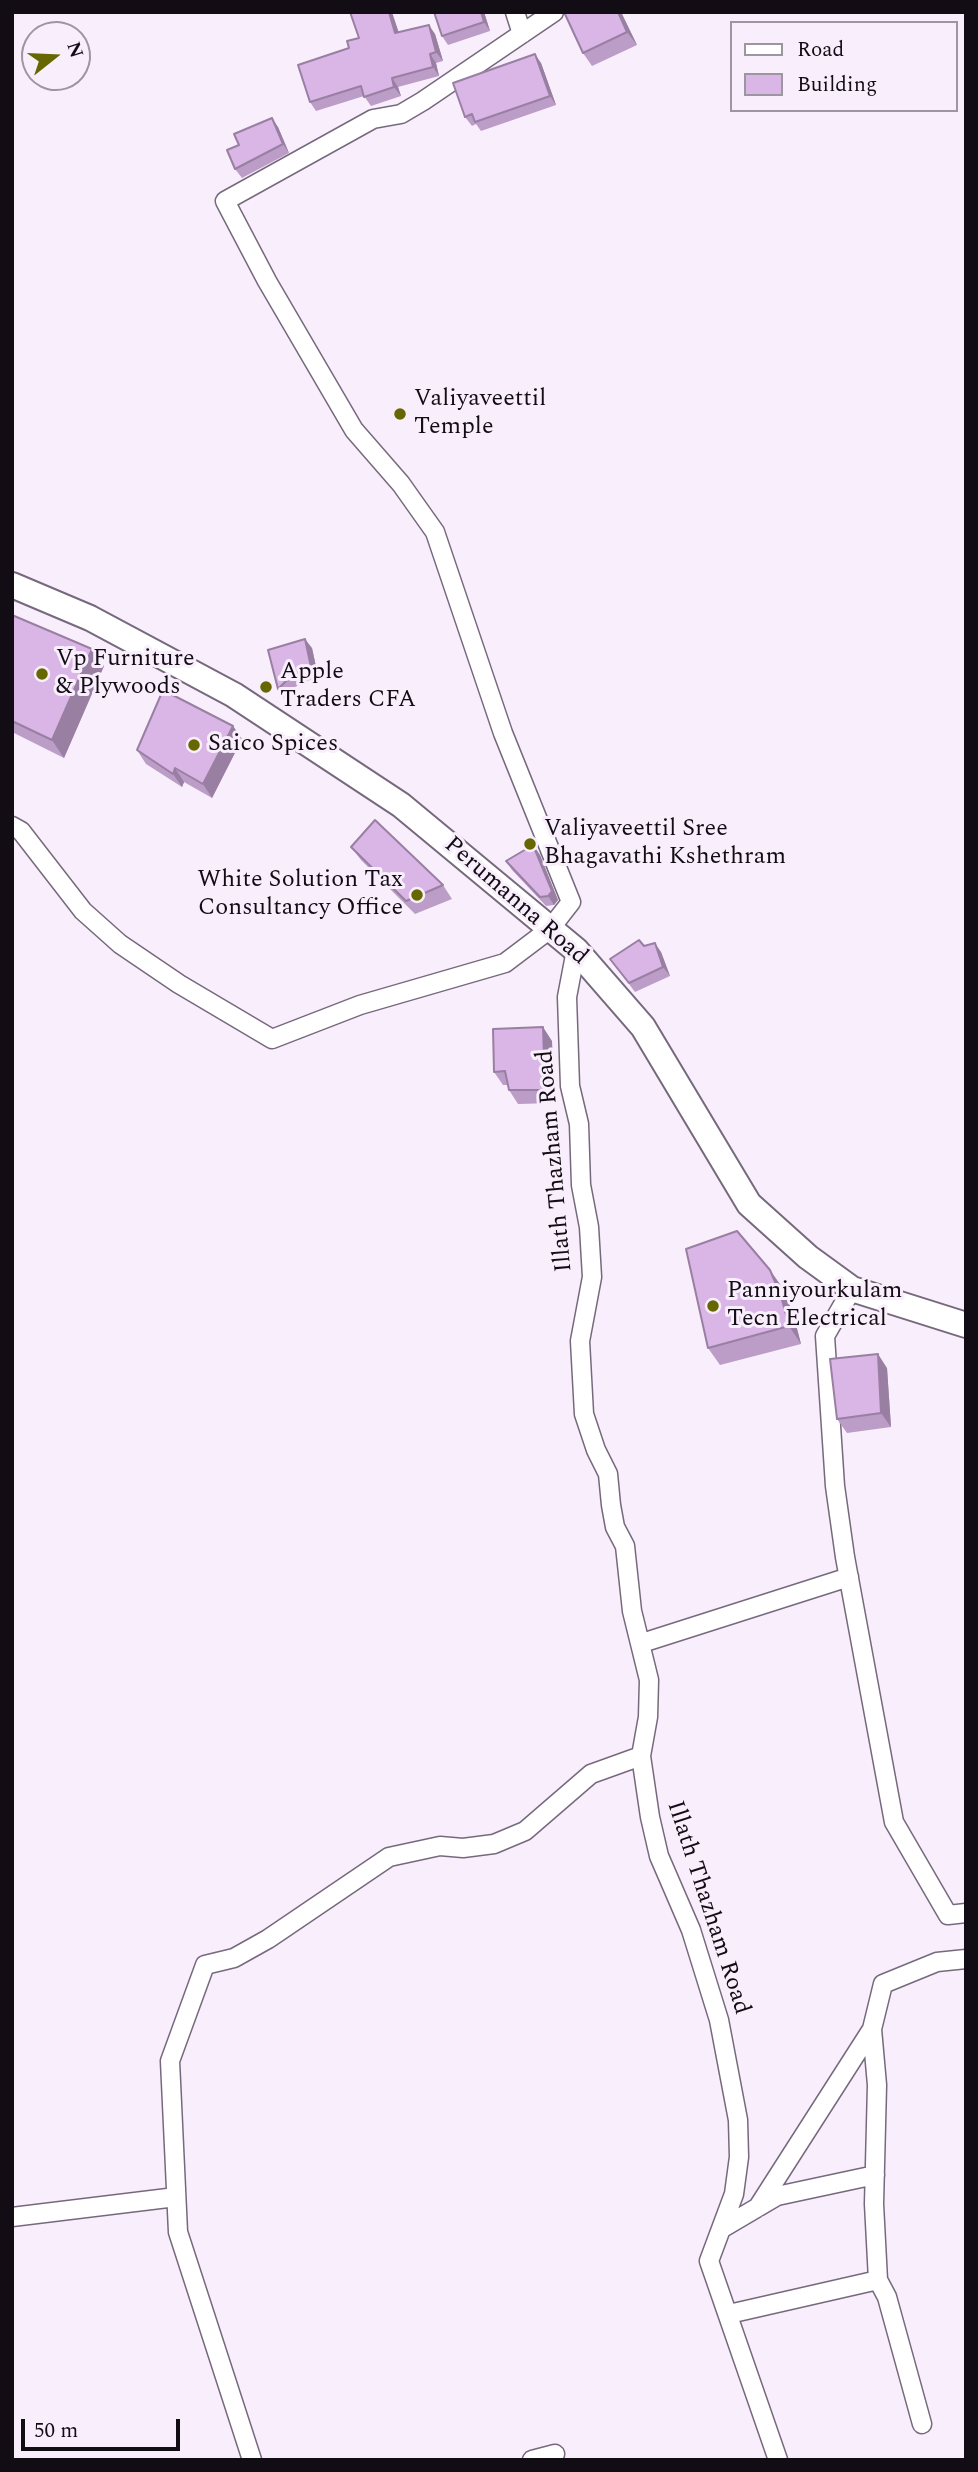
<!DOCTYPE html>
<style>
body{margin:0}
#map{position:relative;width:978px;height:2472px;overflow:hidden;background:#f9effc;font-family:Spectral,serif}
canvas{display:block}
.frame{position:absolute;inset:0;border:14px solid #120d14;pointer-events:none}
.legend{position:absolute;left:730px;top:21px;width:228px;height:91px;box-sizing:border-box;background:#f9effc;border:2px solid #9d959f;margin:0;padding:9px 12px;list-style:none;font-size:21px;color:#120d14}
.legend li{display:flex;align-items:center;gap:14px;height:35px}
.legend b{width:35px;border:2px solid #9d959f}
.north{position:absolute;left:21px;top:21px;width:70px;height:70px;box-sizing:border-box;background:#f9effc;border:2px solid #9d959f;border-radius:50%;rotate:72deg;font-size:19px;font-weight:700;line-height:28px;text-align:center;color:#120d14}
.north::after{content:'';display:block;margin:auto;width:24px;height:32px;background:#666701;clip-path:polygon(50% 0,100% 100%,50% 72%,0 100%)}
.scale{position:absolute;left:21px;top:2419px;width:159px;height:32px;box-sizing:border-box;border:4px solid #120d14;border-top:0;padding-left:9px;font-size:21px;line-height:24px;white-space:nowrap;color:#120d14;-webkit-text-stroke:5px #f9effc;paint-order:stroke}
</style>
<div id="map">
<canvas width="978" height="2472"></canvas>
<div class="frame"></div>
<ul class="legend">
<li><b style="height:9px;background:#fff"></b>Road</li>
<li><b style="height:19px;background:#dab6e7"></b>Building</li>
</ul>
<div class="north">N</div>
<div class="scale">50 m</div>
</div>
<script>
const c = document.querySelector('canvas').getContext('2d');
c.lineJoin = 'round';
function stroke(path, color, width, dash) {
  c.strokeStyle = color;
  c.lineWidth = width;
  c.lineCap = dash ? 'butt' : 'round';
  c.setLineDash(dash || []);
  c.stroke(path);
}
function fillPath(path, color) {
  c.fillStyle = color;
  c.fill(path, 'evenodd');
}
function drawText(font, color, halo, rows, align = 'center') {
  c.font = font + ' Spectral,serif';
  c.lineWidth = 6;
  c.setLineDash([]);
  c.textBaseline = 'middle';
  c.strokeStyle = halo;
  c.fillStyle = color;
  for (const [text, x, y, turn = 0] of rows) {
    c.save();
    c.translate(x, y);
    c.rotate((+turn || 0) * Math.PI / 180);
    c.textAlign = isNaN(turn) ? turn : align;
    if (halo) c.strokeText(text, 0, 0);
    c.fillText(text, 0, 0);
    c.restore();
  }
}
const minor = new Path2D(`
 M515,12l7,22
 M12,826l9,5 62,80 37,33 59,40 93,55 88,-34 145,-42 45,-34 21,-27 -68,-169 -68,-201 -34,-48 -47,-54 -87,-149 -42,-80 148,-82 28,-5 22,-13 131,-89
 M576,950l-9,47 3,89 9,38 2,61 8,42 3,50 -12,64 4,73 12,36 12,24 3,31 4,22 10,19 7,65 17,69 -1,37 -7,39 9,61 9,39 32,74 28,90 19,100 1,37 -5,37 -25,67 69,199
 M852,1289l-27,47 10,150 10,71 49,265 54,93 18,-2
 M642,1643l207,-66
 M758,2207l114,-178
 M12,2217l164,-20
 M721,2229l56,-33 98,-21
 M729,2314l149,-34
 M922,2424l-35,-127 -9,-17 -4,-76 3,-119 -5,-56 11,-45 54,-22 29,-3
 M252,2460l-74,-228 -8,-171 35,-96 29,-7 34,-19 121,-82 51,-11 23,2 31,-4 31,-13 66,-57 50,-18
 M532,2460l23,-6`);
const secondary = new Path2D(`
 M12,585l78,33 144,77 167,110 175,145 67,77 106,177 59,53 44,32 114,36`);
const wall = new Path2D(`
 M434,12h50l6,19 -42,14 -6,-9z
 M621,12l16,33 -45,21 -9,-13z
 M399,33l36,1 8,27 -7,2 3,13 -41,11 3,9 -30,10 -7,-10 -48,15 -6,-9 39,-54z
 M541,63l15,42 -75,26 -5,-7 -4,2 -7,-9z
 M278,127l11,26 -47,25 -7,-9z
 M12,615l92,51 -40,92 -52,-26z
 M312,648l6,28 -23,11 -11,11 -6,-9z
 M233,726l9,13 -30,59 -28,-16 -2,5 -36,-23 -9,-14z
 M533,845l7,10 18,45 -4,5 -8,1 -34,-36 -6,-9z
 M351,847l92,38 9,14 -37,15 -54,-54z
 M644,946l17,6 9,24 -35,16 -25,-33z
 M552,1041l2,62 -36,1 -9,-14 -1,-5h-5l-9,-13z
 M782,1287l11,26 8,31 -81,21 -12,-17z
 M887,1368l4,59 -44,6 -10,-14z`);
const shadedWall = new Path2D(`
 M389,12h3l10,30 -7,-9z
 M481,12h3l6,19 -6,-9z
 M618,12h3l16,33 -10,-13z
 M429,25l6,9 8,27 -7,-9z
 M430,54l6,9 3,13 -6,-9z
 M535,54l6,9 15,42 -6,-9z
 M392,78l6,9 3,9 -7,-9z
 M272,118l6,9 11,26 -6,-9z
 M305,639l7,9 6,28 -7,-9z
 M92,649l12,17 -40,92 -12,-18z
 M233,726l9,13 -30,59 -9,-14z
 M175,768l9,14 -2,5 -9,-13z
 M533,845l7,10 18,45 -4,5 -6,-9z
 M655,943l6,9 9,24 -7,-9z
 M543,1027l9,14 2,62 -9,-13z
 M770,1270l12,17 11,26 8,31 -12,-18z
 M878,1354l9,14 4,59 -10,-14z`);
const building = new Path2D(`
 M350,12h39l6,21 34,-8 7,27 -6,2 3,13 -41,11 2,9 -30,10 -3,-11 -51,16 -12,-37 51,-17 -2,-7 12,-3z
 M434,12h47l3,10 -42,14z
 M564,12h54l9,20 -44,21z
 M535,54l15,42 -75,26 -3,-8 -7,3 -12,-34z
 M272,118l11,26 -48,25 -8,-19 12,-5 -5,-11z
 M12,615l80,34 -40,91 -40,-19z
 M305,639l6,28 -22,11 -11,11 -10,-39z
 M163,690l70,36 -30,58 -28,-16 -2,6 -36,-24z
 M375,820l68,65 -37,16 -55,-54z
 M533,845l19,46 -4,5 -8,1 -34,-36z
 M639,940l5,6 11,-3 8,24 -34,16 -19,-24z
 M543,1027l2,63h-36l-4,-19 -11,1 -1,-43z
 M737,1231l33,39 11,26 8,30 -81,22 -22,-99z
 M878,1354l3,59 -44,6 -7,-60z`);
const markers = [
 [400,414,7,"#666701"],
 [42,674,7,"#666701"],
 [266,687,7,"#666701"],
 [194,745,7,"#666701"],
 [530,844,7,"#666701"],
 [417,895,7,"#666701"],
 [713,1306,7,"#666701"]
];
const poiNames = [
 ["Valiyaveettil",414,400],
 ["Temple",414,428],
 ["Vp Furniture",56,660],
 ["& Plywoods",56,688],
 ["Apple",280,673],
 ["Traders CFA",280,701],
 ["Saico Spices",208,745],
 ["Valiyaveettil Sree",544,830],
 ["Bhagavathi Kshethram",544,858],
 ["White Solution Tax",403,881,"right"],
 ["Consultancy Office",403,909,"right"],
 ["Panniyourkulam",727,1292],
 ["Tecn Electrical",727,1320]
];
const streetNames = [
 ["Perumanna Road",515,902,41],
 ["Illath Thazham Road",556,1161,-95],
 ["Illath Thazham Road",707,1908,72]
];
stroke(minor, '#77697d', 21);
stroke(secondary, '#77697d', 28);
stroke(minor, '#fff', 18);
stroke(secondary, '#fff', 24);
fillPath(wall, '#bb9dc7');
fillPath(shadedWall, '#997fa2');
fillPath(building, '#dab6e7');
stroke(building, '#997fa2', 2);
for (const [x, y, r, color] of markers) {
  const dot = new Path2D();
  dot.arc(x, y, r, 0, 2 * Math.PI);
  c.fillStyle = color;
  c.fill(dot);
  stroke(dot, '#f9effc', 2.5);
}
drawText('24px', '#120d14', '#f9effc', poiNames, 'left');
drawText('24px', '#120d14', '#f9effc', streetNames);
</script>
